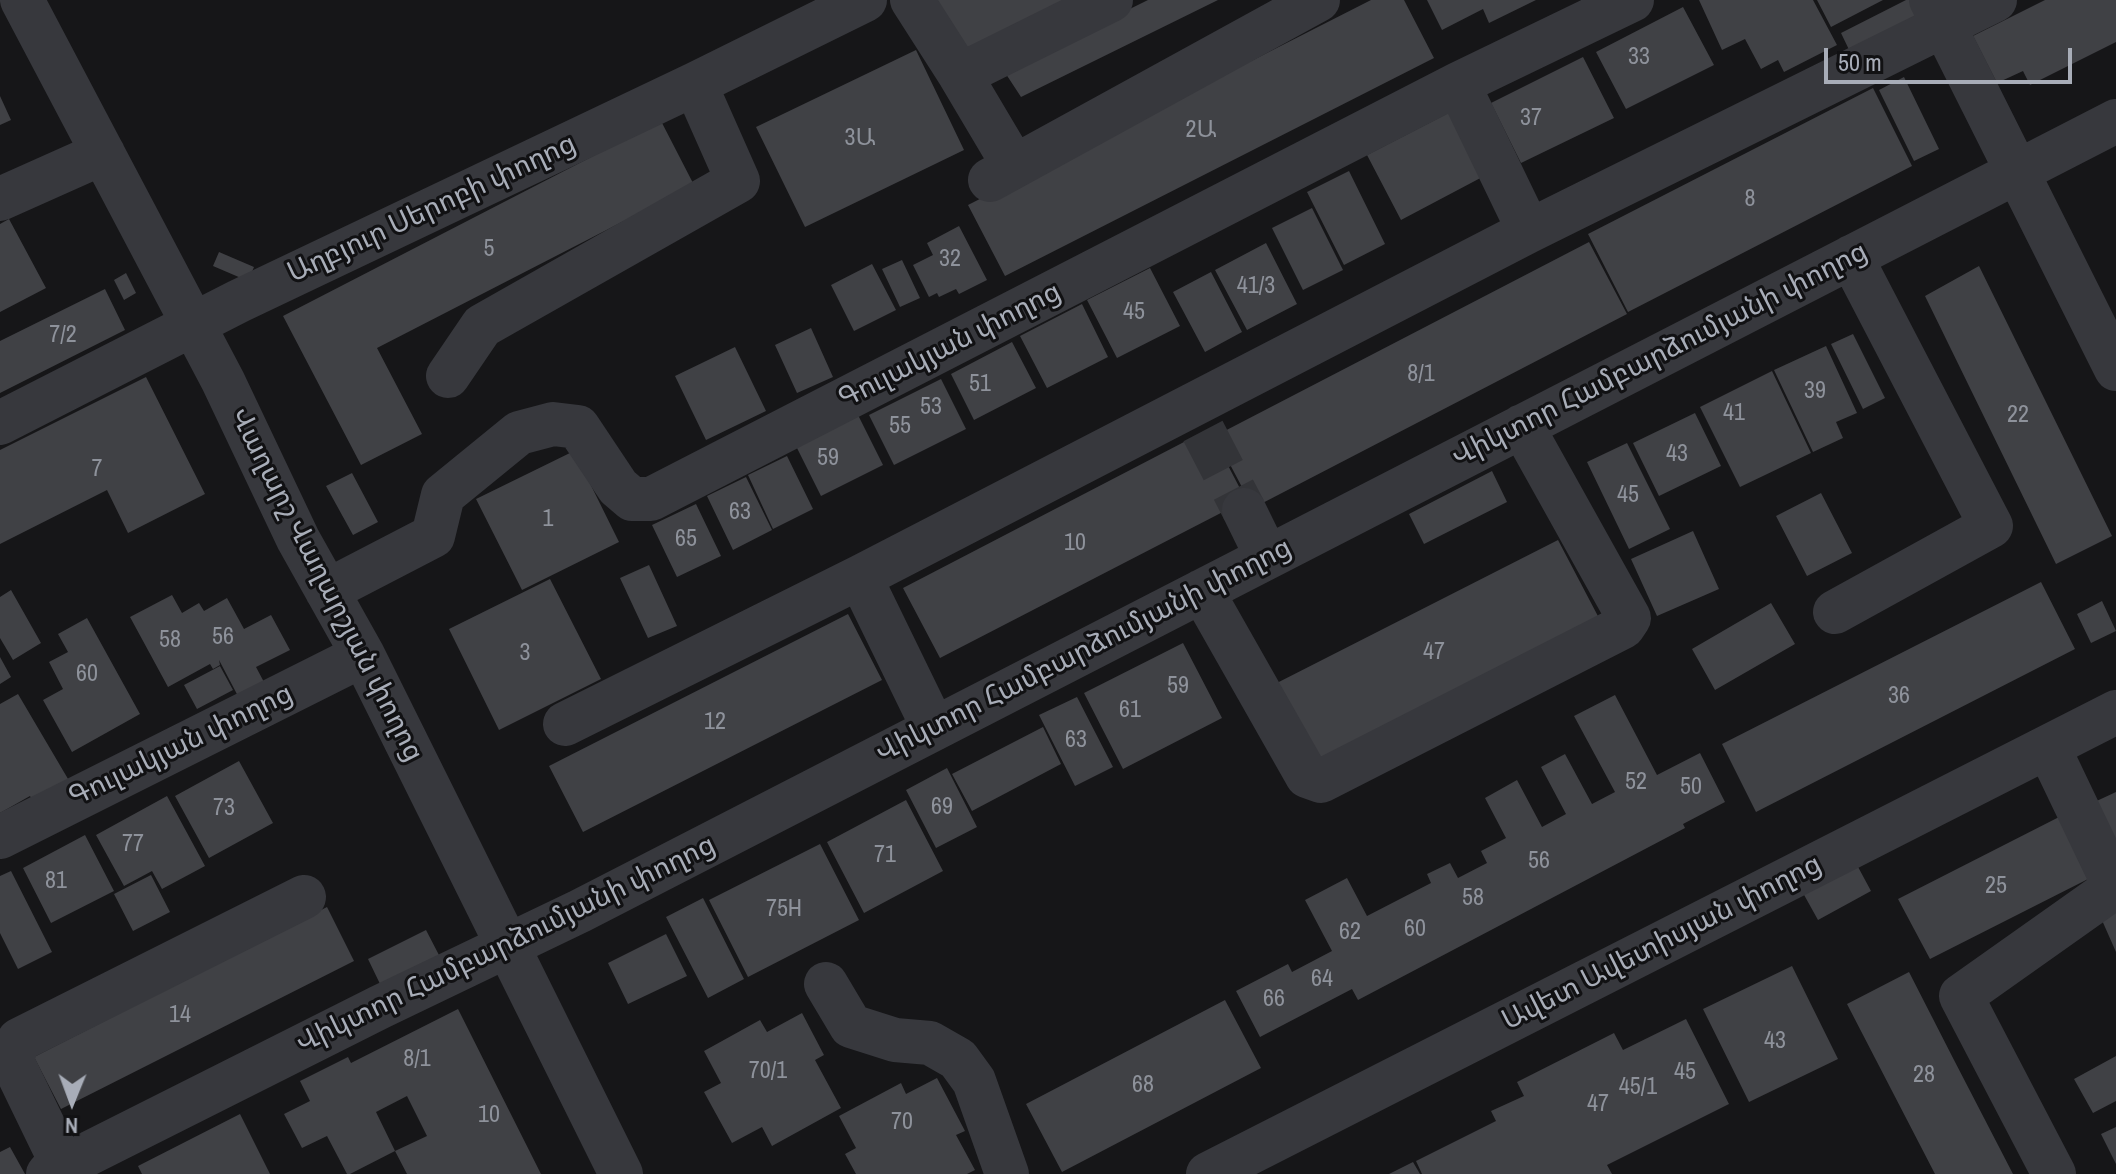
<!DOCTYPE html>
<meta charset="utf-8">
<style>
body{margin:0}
#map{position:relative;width:2116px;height:1174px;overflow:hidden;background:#161618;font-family:"Archivo Narrow",sans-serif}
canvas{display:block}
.north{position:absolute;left:32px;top:1062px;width:80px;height:80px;-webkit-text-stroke:6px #111113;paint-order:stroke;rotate:181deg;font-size:22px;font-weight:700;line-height:32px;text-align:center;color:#a8adb8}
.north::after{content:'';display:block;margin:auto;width:28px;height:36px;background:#a8adb8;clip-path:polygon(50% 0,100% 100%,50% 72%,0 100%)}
.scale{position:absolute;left:1824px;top:48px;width:248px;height:36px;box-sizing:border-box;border:4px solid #a8adb8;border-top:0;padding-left:10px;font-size:24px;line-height:28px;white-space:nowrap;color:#a8adb8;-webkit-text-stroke:6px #111113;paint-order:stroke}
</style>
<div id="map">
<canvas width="2116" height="1174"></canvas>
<div class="north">N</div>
<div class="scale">50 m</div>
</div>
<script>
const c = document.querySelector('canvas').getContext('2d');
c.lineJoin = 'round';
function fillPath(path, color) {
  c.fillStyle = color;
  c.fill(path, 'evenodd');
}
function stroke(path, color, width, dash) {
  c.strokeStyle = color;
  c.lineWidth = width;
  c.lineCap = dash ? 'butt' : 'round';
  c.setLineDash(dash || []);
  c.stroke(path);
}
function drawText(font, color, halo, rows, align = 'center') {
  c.font = font + ' "Archivo Narrow","Noto Sans Armenian",sans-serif';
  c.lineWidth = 6;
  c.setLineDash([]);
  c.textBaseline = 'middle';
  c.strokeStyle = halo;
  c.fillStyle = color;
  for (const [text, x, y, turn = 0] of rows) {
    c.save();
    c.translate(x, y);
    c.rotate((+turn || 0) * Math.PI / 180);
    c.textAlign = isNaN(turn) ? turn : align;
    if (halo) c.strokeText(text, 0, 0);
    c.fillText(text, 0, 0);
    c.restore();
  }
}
const building = new Path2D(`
 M935,0h149l-119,60z
 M1148,0h70l-197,97 -17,-26z
 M1371,0h33l30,58 -429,218 -37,-71z
 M1427,0h109l-47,23 -6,-14 -41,21z
 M1699,0h114l24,45 -53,27 -6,-12 -17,9 -16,-30 -23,11z
 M1817,0h66l-52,27z
 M1906,0h8l11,22 -72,36 -12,-25z
 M2045,0h71v42l-86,43 -7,-14 -26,12 -24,-47z
 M1683,7l31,58 -88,44 -30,-57z
 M916,50l48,100 -159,77 -49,-100z
 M1583,57l31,61 -93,45 -30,-60z
 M1904,77l35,72 -25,12 -35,-71z
 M1873,88l39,78 -284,146 -40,-78z
 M0,96l11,24 -11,5z
 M1454,110l34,64 -87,46 -34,-65z
 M661,121l33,64 -317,163 45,86 -61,31 -78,-149z
 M1349,171l36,73 -41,21 -37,-73z
 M1312,208l31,62 -40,20 -31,-62z
 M9,219l37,69 -46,24v-88z
 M959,226l28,54 -28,14 -3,-5 -17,8 -2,-4 -8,4 -16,-32 20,-10 -6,-12z
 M1589,242l38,72 -374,194 -38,-72z
 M1266,243l31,61 -50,26 -32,-60z
 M219,252l35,15 -6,14 -35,-15z
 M902,260l18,38 -20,9 -18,-38z
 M872,264l24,46 -42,21 -23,-46z
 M1979,266l133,270 -56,28 -131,-268z
 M1150,268l30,58 -63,32 -30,-58z
 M1211,272l31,60 -37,20 -32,-60z
 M126,273l10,20 -12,7 -10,-20z
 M105,289l20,41 -125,63v-52z
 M1082,304l26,53 -61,31 -27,-52z
 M811,328l22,49 -36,16 -22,-48z
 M1853,334l32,64 -22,11 -32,-65z
 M1012,342l24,46 -62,32 -23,-46z
 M1826,346l31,67 -21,9 7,16 -30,14 -39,-82z
 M735,347l31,64 -60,29 -31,-64z
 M1772,371l39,82 -71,34 -40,-80z
 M146,377l59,117 -77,39 -21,-43 -107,54v-94z
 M941,379l25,50 -72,36 -25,-50z
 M857,413l26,52 -62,31 -26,-52z
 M1695,413l26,53 -62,30 -26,-53z
 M1209,429l37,71 -306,158 -37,-70z
 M1627,443l43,86 -41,20 -42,-87z
 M574,451l45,91 -97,48 -46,-91z
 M787,456l26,53 -40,20 -25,-54z
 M1492,471l15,31 -83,42 -15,-30z
 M352,473l26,49 -25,13 -27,-49z
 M746,477l26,53 -39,20 -26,-54z
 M1821,493l31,60 -45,23 -31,-60z
 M696,504l25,52 -44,21 -25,-52z
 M1693,531l26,58 -62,27 -26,-57z
 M1558,540l42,80 -290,147 -41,-80z
 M649,565l28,61 -29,12 -28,-60z
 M550,579l51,100 -102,51 -50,-101z
 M2041,582l34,67 -319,163 -34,-68z
 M11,590l30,53 -28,17 -13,-22v-41z
 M172,595l10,18 17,-10 5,8 23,-13 17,31 27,-14 19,35 -34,17 9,17 -26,14 -20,-38 1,5 -7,4 -3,-5 -42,23 -38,-70z
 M2102,601l14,30 -25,12 -14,-29z
 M1771,603l24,41 -80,46 -23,-41z
 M848,614l34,66 -299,152 -34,-66z
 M87,618l53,96 -68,38 -29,-52 20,-11 -14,-27 19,-10 -10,-18z
 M1183,643l39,75 -99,51 -39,-76z
 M0,657l11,20 -11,7z
 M220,666l13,24 -36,19 -13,-24z
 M18,694l53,90 -36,21 -5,-9 -30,17v-109z
 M1615,695l42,80 43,-22 25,49 -42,22 2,4 -327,172 -6,-11 -92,48 -24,-46 52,-27 4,8 40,-21 -27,-51 42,-22 20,38 64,-33 -4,-9 23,-11 8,15 29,-15 -6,-12 25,-13 -21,-40 32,-18 25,47 24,-13 -25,-47 24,-13 27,50 23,-12 -41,-76z
 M1077,697l36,70 -38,19 -36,-71z
 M1043,727l18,37 -89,47 -20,-37z
 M239,761l34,62 -64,35 -34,-62z
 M947,768l30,59 -41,21 -30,-58z
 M2116,792v70l-28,-57z
 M167,796l38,70 -43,23 -10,-18 -28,15 -28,-51z
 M906,800l37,71 -79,42 -37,-71z
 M2063,815l31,61 -164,83 -32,-60z
 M85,835l29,56 -63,32 -28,-55z
 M820,844l39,76 -111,57 -39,-77z
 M1857,865l14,26 -53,29 -15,-27z
 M11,871l41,81 -34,17 -18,-36v-57z
 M151,875l19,37 -37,19 -19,-37z
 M703,898l41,81 -36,19 -42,-81z
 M327,907l27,54 -293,148 -27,-52z
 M2116,911v41l-15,-34z
 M426,930l14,27 -59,29 -13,-27z
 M666,934l21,42 -59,28 -20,-41z
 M1792,966l46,93 -89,43 -46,-93z
 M1909,972l45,88 59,114h-78l-88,-170z
 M1225,1000l36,68 -199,104 -36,-68z
 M458,1009l83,165h-134l-12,-23 32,-15 -20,-40 -31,16 19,39 -45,23h-3l-20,-38 -25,12 -18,-34 26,-13 -10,-20 48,-24 3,6z
 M802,1013l22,42 -9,5 26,48 -69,38 -10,-19 -30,16 -28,-51 17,-9 -17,-32 56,-31 7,12z
 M1686,1019l43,85 -122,61 5,9h-190l-6,-13 80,-40 -5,-10 33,-15 -7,-14 97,-49 9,17z
 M2116,1056v45l-23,12 -19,-34z
 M937,1078l28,53 -9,4 19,35 -8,4h-111l-11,-20 11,-6 -17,-32 62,-33 5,11z
 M240,1114l30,60h-128l-4,-8z
 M2116,1127v37l-15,-30z
 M10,1147l15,27h-25v-22z
 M1413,1162l7,12h-31z`);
const minorTunnel = new Path2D(`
 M1203,431l41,79`);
const minor = new Path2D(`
 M22,0l201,381 75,158 65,116 258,519
 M912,0l48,75 151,-75
 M1931,0l185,369
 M960,75l54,91
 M1458,84l71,147
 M990,180l328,-180
 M0,199l103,-46
 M448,376l34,-50 256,-145 -43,-97
 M0,423l239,-122 456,-217 170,-84
 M1244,510l23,47
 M860,577l74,152
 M327,591l106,-55 10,-41 76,-62 34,-9 25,3 40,60 14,12h19l807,-415 174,-84
 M1202,591l105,185 14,5 302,-154 6,-9 -107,-192
 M1835,612l156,-86 -140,-269
 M565,724l295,-147 669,-346 466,-231
 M2048,747l67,140 -154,109 93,178
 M0,837l363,-182
 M826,984l25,42 44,14 35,3 28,16 16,22 33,93
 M63,1166l-48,-99 -3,-10 7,-17 285,-143
 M48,1174l332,-167 200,-96 1536,-790
 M1208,1174l908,-462`);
const numberNames = [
 ["33",1639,58],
 ["37",1531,119],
 ["2Ա",1201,131],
 ["3Ա",860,139],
 ["8",1750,200],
 ["5",489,250],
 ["32",950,260],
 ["41/3",1256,287],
 ["45",1134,313],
 ["7/2",63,336],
 ["8/1",1421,375],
 ["51",980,385],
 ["39",1815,392],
 ["53",931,408],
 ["41",1734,414],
 ["22",2018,416],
 ["55",900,427],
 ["43",1677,455],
 ["59",828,459],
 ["7",97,470],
 ["45",1628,496],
 ["63",740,513],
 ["1",548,520],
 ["65",686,540],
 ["10",1075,544],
 ["56",223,638],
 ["58",170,641],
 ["47",1434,653],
 ["3",525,654],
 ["60",87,675],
 ["59",1178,687],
 ["36",1899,697],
 ["61",1130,711],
 ["12",715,723],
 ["63",1076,741],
 ["52",1636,783],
 ["50",1691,788],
 ["69",942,808],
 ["73",224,809],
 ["77",133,845],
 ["71",885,856],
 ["56",1539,862],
 ["81",56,882],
 ["25",1996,887],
 ["58",1473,899],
 ["75H",784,910],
 ["60",1415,930],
 ["62",1350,933],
 ["64",1322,980],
 ["66",1274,1000],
 ["14",180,1016],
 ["43",1775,1042],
 ["8/1",417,1060],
 ["70/1",768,1072],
 ["45",1685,1073],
 ["28",1924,1076],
 ["68",1143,1086],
 ["45/1",1638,1088],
 ["47",1598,1105],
 ["10",489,1116],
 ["70",902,1123]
];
const streetNames = [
 ["Աղբյուր Սերոբի փողոց",432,209,-25],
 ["Գուլակյան փողոց",950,346,-27],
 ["Վիկտոր Համբարձումյանի փողոց",1660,355,-27],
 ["Վաղարշ Վաղարշյան փողոց",326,585,63],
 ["Վիկտոր Համբարձումյանի փողոց",1084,651,-27],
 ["Գուլակյան փողոց",181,746,-26],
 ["Ավետ Ավետիսյան փողոց",1662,943,-27],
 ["Վիկտոր Համբարձումյանի փողոց",506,945,-26]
];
fillPath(building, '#404145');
stroke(minorTunnel, '#333438', 44, [44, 22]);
stroke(minor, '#37383d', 44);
drawText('24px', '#8e929b', null, numberNames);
drawText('28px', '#a8adb8', '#111113', streetNames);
</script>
